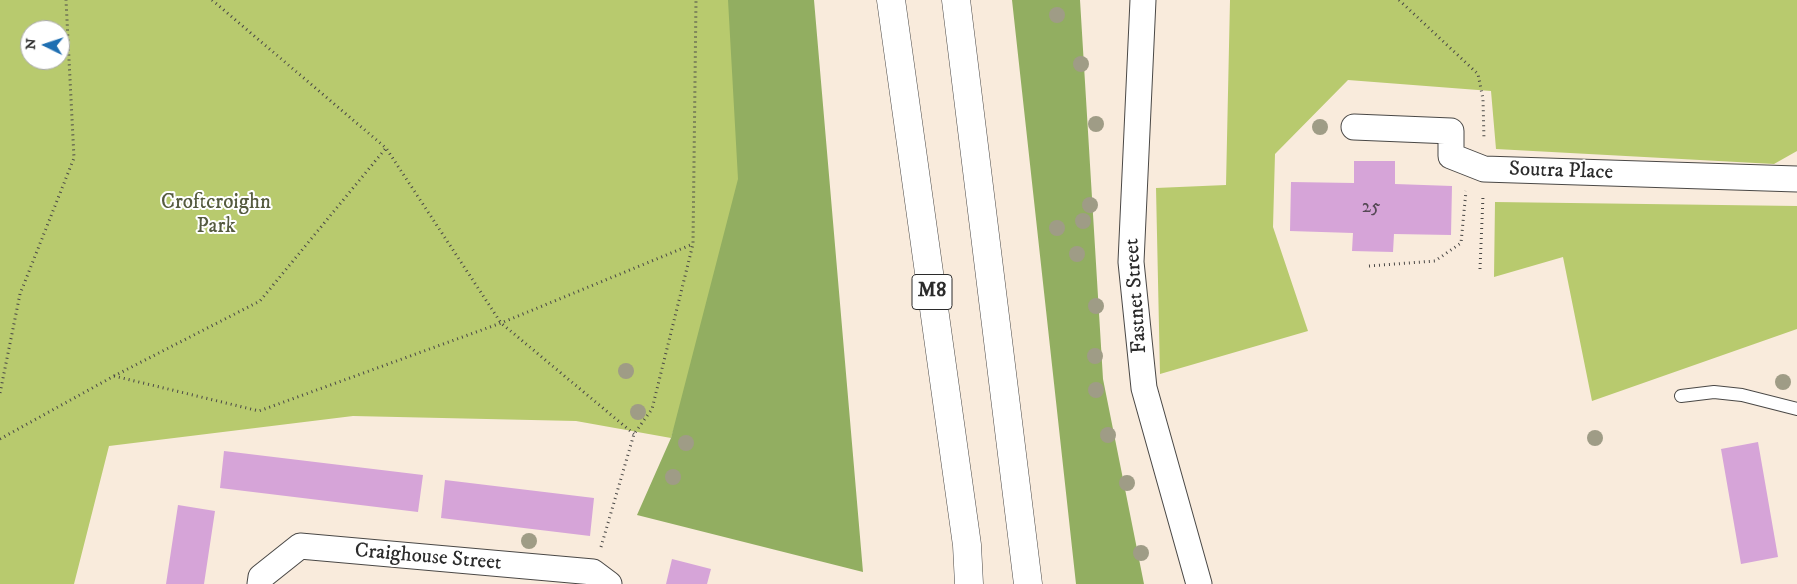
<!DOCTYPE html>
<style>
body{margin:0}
#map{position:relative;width:1797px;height:584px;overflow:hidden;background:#f9ebdc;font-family:"IM FELL DW Pica",serif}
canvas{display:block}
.north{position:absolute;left:20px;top:20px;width:50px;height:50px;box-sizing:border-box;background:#fff;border:1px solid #aaa;border-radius:50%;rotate:274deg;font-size:14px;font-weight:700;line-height:20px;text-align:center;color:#2b2b2b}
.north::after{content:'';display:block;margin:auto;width:18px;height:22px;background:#1f6fb2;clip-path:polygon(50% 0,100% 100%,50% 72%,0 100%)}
</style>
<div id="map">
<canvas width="1797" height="584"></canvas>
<div class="north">N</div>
</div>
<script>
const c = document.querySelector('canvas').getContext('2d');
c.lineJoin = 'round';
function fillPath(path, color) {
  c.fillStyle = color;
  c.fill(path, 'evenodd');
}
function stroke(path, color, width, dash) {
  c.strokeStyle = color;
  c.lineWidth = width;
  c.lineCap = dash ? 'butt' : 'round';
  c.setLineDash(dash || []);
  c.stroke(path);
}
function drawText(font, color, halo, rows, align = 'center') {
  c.font = font + ' "IM FELL DW Pica",serif';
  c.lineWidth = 4;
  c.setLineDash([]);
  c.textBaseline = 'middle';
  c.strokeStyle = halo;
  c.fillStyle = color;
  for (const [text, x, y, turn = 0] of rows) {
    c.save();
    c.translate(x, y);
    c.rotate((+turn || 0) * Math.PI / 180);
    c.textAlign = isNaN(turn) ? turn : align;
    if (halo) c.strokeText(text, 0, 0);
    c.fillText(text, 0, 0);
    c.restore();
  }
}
const green = new Path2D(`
 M0,0h814l-143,438 -95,-17 -223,-5 -244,30 -35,138h-74zM30,30h30v30h-30z
 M1230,0h567v151l-23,13 -278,-15 -5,-58 -143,-11 -73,74 -2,73 35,104 -148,43 -4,-186 70,-3z
 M1495,202l302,4v123l-205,72 -29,-144 -69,20z`);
const forest = new Path2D(`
 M728,0h86l49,572 -226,-57 34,-77 67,-259z
 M1012,0h68l23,379 41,205h-68z`);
const building = new Path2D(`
 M1354,161h41v23l57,2 -1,49 -57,-1 -1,18 -41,-1 1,-18 -63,-2 1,-49 63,1z
 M1758,442l20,115 -37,7 -20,-115z
 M224,451l199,24 -5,37 -198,-24z
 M445,480l149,18 -4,38 -149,-18z
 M178,505l37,6 -11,73h-38z
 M672,559l39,10 -4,15h-41z`);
const path = new Path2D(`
 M212,0l174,148 115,175 133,111
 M1399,0l79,74 5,25 1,41
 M1369,266l66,-5 26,-18 5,-52
 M1480,269l3,-73
 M114,376l145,35 242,-88 192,-79
 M0,393l20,-99 54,-136 -8,-158
 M0,439l114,-63 146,-75 126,-153
 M601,547l33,-113 18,-25 41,-165 3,-244`);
const service = new Path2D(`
 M1681,396l33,-4 28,3 55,14`);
const minor = new Path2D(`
 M1143,0l-12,262 13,126 55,196
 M1354,127l97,4v25l33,13 313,10
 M260,584l1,-7 39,-31 293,26 16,12`);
const motorway = new Path2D(`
 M891,0l76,545 2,39
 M956,0l72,584`);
const trees = [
 [1057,15],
 [1081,64],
 [1096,124],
 [1320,127],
 [1090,205],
 [1083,221],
 [1057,228],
 [1077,254],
 [1096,306],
 [1095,356],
 [626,371],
 [1783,382],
 [1096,390],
 [638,412],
 [1108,435],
 [1595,438],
 [686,443],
 [673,477],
 [1127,483],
 [529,541],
 [1141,553]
];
const numberNames = [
 ["25",1371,208]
];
const shields = [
 [932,292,40]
];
const shieldNames = [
 ["M8",932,292]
];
const streetNames = [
 ["Soutra Place",1561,172,2],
 ["Fastnet Street",1137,296,-94],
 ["Craighouse Street",428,558,5]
];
const parkNames = [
 ["Croftcroighn",216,204],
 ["Park",216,228]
];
fillPath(green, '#b8ca6e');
fillPath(forest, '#92ae61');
fillPath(building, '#d6a4d8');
stroke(service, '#4a4846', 14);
stroke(minor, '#4a4846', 27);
stroke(motorway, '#4a4846', 29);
stroke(path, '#4a4846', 3, [1, 4]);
stroke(service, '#fff', 12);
stroke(minor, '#fff', 25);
stroke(motorway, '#fff', 28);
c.fillStyle = '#9f9c86';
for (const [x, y] of trees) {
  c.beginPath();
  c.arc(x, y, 8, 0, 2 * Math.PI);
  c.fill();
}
drawText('19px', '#564956', null, numberNames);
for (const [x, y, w] of shields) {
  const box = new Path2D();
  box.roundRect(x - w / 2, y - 17.5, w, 35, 4);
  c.fillStyle = '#fff';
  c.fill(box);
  stroke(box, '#2b2b2b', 1);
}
drawText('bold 20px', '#2b2b2b', null, shieldNames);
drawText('21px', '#2b2b2b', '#fff', streetNames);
drawText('21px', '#555b3f', '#fff', parkNames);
</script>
